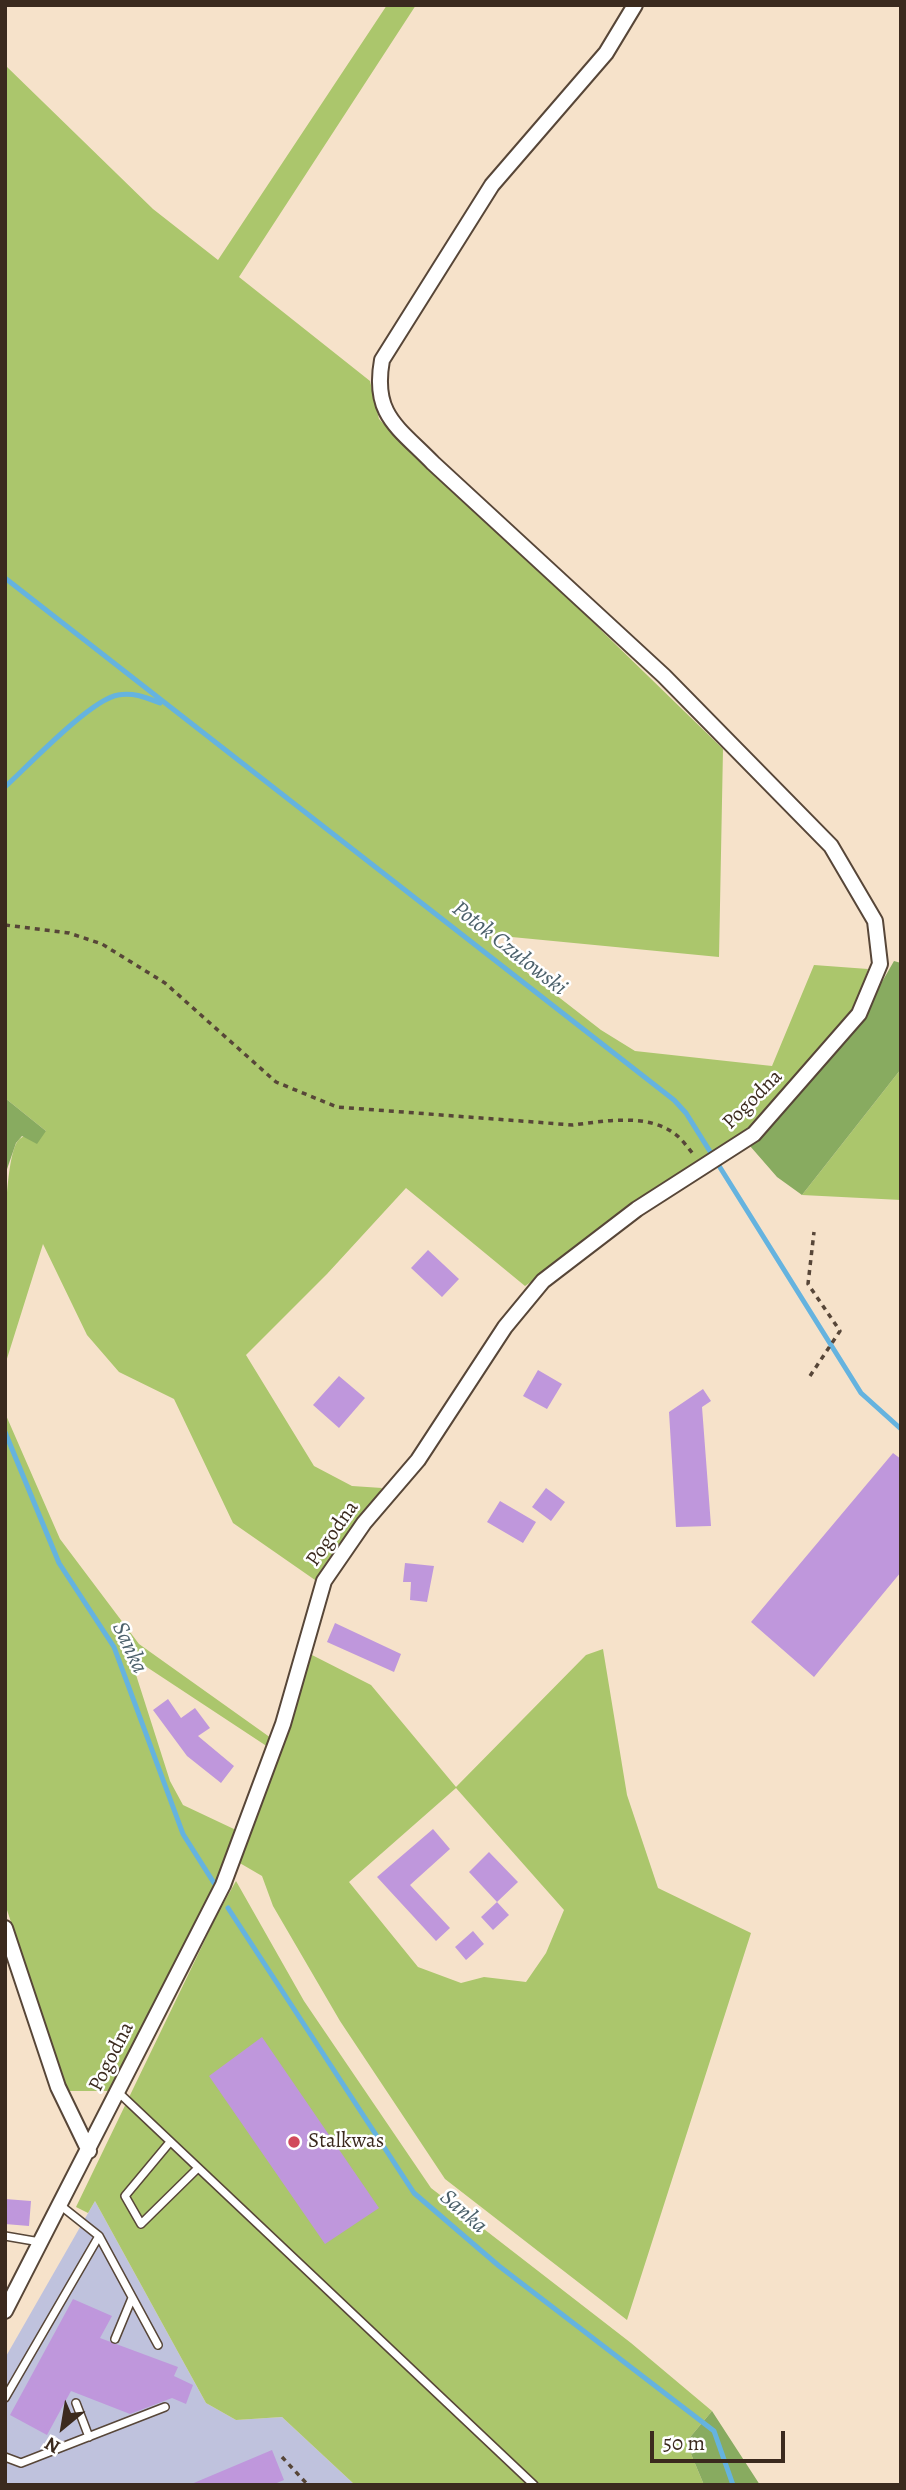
<!DOCTYPE html>
<meta charset="utf-8">
<style>
body{margin:0}
#map{position:relative;width:906px;height:2490px;overflow:hidden;background:#f6e2ca;font-family:Alegreya,serif}
canvas{display:block}
.frame{position:absolute;inset:0;border:7px solid #3b2a1e;pointer-events:none}
.north{position:absolute;left:28px;top:2392px;width:70px;height:70px;-webkit-text-stroke:5px #fff;paint-order:stroke;rotate:210deg;font-size:19px;font-weight:700;line-height:28px;text-align:center;color:#3b2a1e}
.north::after{content:'';display:block;margin:auto;width:24px;height:32px;background:#3b2a1e;clip-path:polygon(50% 0,100% 100%,50% 72%,0 100%)}
.scale{position:absolute;left:650px;top:2431px;width:135px;height:32px;box-sizing:border-box;border:4px solid #3b2a1e;border-top:0;padding-left:9px;font-size:21px;line-height:24px;white-space:nowrap;color:#3b2a1e;-webkit-text-stroke:5px #fff;paint-order:stroke}
</style>
<div id="map">
<canvas width="906" height="2490"></canvas>
<div class="frame"></div>
<div class="north">N</div>
<div class="scale">50 m</div>
</div>
<script>
const c = document.querySelector('canvas').getContext('2d');
c.lineJoin = 'round';
function fillPath(path, color) {
  c.fillStyle = color;
  c.fill(path, 'evenodd');
}
function stroke(path, color, width, dash) {
  c.strokeStyle = color;
  c.lineWidth = width;
  c.lineCap = dash ? 'butt' : 'round';
  c.setLineDash(dash || []);
  c.stroke(path);
}
function drawText(font, color, halo, rows, align = 'center') {
  c.font = font + ' Alegreya,serif';
  c.lineWidth = 5;
  c.setLineDash([]);
  c.textBaseline = 'middle';
  c.strokeStyle = halo;
  c.fillStyle = color;
  for (const [text, x, y, turn = 0] of rows) {
    c.save();
    c.translate(x, y);
    c.rotate((+turn || 0) * Math.PI / 180);
    c.textAlign = isNaN(turn) ? turn : align;
    if (halo) c.strokeText(text, 0, 0);
    c.fillText(text, 0, 0);
    c.restore();
  }
}
const industrial = new Path2D(`
 M95,2201l111,202 30,17 46,-3 73,68h-350v-127z`);
const green = new Path2D(`
 M387,5h29l-177,272 131,104 9,38 45,47 145,133 154,150 -4,208 -228,-22 2,11 108,84 34,21 137,15 42,-101 54,4 -14,42 -100,112 -34,28 -195,135 -119,-98 -79,86 -81,81 68,111 38,20 30,2c-20,33 -48,58 -67,92l-82,-57 -59,-124 -55,-27 -32,-37 -44,-91 -38,121c0,-42 -5,-195 12,-223 6,-9 20,-9 29,-11l-41,-33v-1033l148,144 65,51z
 M901,1069v131l-99,-5z
 M5,1413l55,126 79,105 132,94 -3,9 -138,-91 40,125 13,24 53,25 -16,47 -108,214h-45l-62,-187z
 M603,1649l24,146 31,93 93,45 -124,387 -182,-141 -105,-158 -67,-115 -11,-30 -24,-14 74,-207 59,30 85,102 130,-132zM456,1788l108,122 -18,43 -20,29 -42,-5 -23,6 -43,-16 -69,-85z
 M236,1881l68,120 127,187 200,155 81,68 -26,31 18,43h-349l-73,-68 -46,3 -30,-17 -111,-202 -7,12 -12,-6 142,-294z`);
const forest = new Path2D(`
 M894,961l7,2v106l-99,126 -25,-18 -27,-31 106,-119z
 M5,1098l41,33 -9,13 -15,-8 -6,7 -11,32z
 M712,2411l48,74h-56l-18,-43z`);
const stream = new Path2D(`
 M5,578l669,522 12,13 175,280 40,36
 M5,787c24,-22 85,-87 113,-92 16,-3 29,3 42,8
 M5,1432l54,131 55,84 69,187 31,49
 M228,1908l186,285 85,73 215,165 19,54`);
const building = new Path2D(`
 M428,1250l31,29 -17,18 -31,-29z
 M538,1370l24,14 -15,25 -24,-13z
 M339,1376l26,22 -26,30 -26,-23z
 M703,1389l8,12 -9,6 9,119 -35,1 -7,-115z
 M893,1453l8,6v113l-87,105 -63,-55z
 M546,1488l19,14 -14,19 -19,-14z
 M500,1501l36,21 -13,21 -36,-21z
 M405,1563l29,3 -7,36 -17,-2 1,-18h-8z
 M335,1623l66,31 -7,18 -67,-30z
 M168,1699l13,19 14,-10 15,20 -12,8 36,30 -13,17 -34,-27 -34,-46z
 M433,1829l17,20 -40,36 40,43 -14,13 -59,-64z
 M489,1852l29,30 -21,20 -28,-30z
 M497,1902l12,13 -16,15 -12,-13z
 M473,1931l11,13 -18,16 -11,-13z
 M262,2037l117,171 -54,36 -116,-168z
 M5,2199l26,2 -2,25 -24,-2z
 M73,2299l39,17 -12,22 78,29 -4,9 19,9 -7,19 -14,-6 -42,16 -59,-23 -24,44 -37,-20z
 M272,2450l12,30 -12,5h-83z`);
const path = new Path2D(`
 M5,925l64,8 33,11 63,39 111,99 61,25 236,18c32,-4 75,-12 102,9 7,5 13,14 19,21
 M810,1376l30,-45 -32,-47 6,-52
 M282,2457l26,28`);
const lane = new Path2D(`
 M118,2092l416,393
 M170,2142l-45,54 16,28 57,-56
 M5,2236l35,6
 M99,2236l59,109
 M115,2339l17,-41
 M5,2398l94,-162 -39,-31
 M76,2403l13,34
 M5,2457l16,6 144,-56`);
const street = new Path2D(`
 M5,1928l53,159 31,64
 M5,2311l218,-426 60,-161 41,-143 40,-58 54,-63 87,-133 38,-46 94,-72 117,-75 105,-120 21,-50 -5,-43 -44,-75 -167,-170 -231,-213c-35,-36 -61,-48 -51,-103l110,-175 114,-132 29,-48`);
const markers = [
 [294,2142,7,"#d1495b"]
];
const streetNames = [
 ["Pogodna",753,1100,-45],
 ["Pogodna",333,1534,-55],
 ["Pogodna",112,2057,-63]
];
const poiNames = [
 ["Stalkwas",308,2142]
];
const waterNames = [
 ["Potok Czułowski",509,949,38],
 ["Sanka",129,1648,65],
 ["Sanka",463,2212,41]
];
fillPath(industrial, '#bfc2dd');
fillPath(green, '#abc66c');
fillPath(forest, '#88ab60');
stroke(stream, '#65b3df', 5);
fillPath(building, '#bf97dc');
stroke(lane, '#574638', 10);
stroke(street, '#574638', 18);
stroke(path, '#574638', 3.5, [5, 5]);
stroke(lane, '#fff', 7);
stroke(street, '#fff', 14);
for (const [x, y, r, color] of markers) {
  const dot = new Path2D();
  dot.arc(x, y, r, 0, 2 * Math.PI);
  c.fillStyle = color;
  c.fill(dot);
  stroke(dot, '#fff', 2.5);
}
drawText('21px', '#3b2a1e', '#fff', streetNames);
drawText('21px', '#3b2a1e', '#fff', poiNames, 'left');
drawText('italic 23px', '#4c616b', '#fff', waterNames);
</script>
